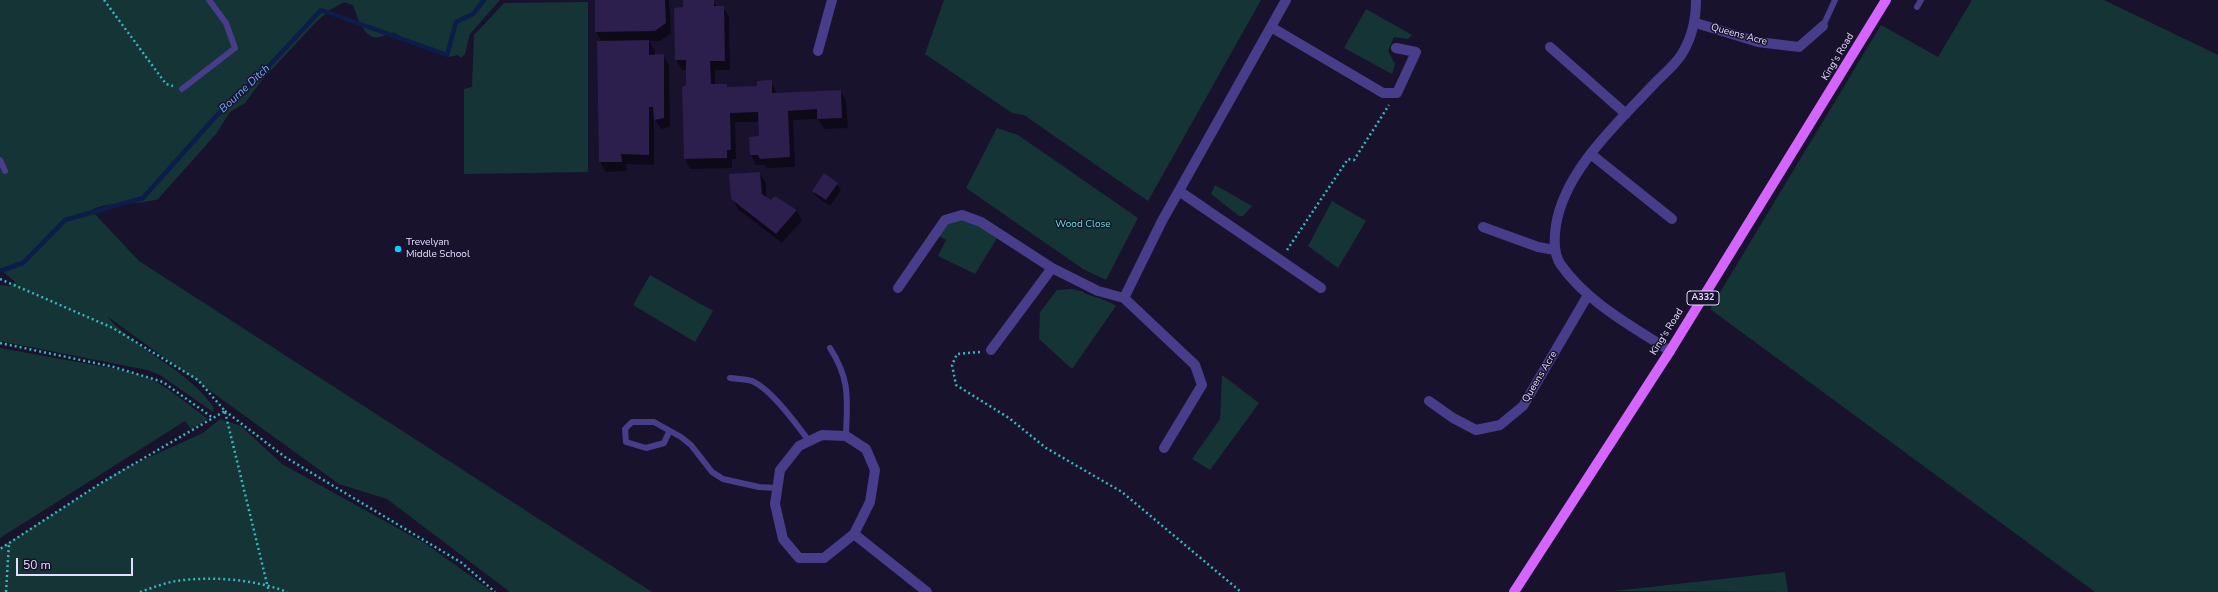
<!DOCTYPE html>
<style>
body{margin:0}
#map{position:relative;width:2218px;height:592px;overflow:hidden;background:#19122c;font-family:"Nunito Sans",sans-serif}
canvas{display:block}
.scale{position:absolute;left:16px;top:558px;width:117px;height:18px;box-sizing:border-box;border:2px solid #e4ddff;border-top:0;padding-left:5px;font-size:12px;line-height:14px;white-space:nowrap;color:#e4ddff;-webkit-text-stroke:3px #19122c;paint-order:stroke}
</style>
<div id="map">
<canvas width="2218" height="592"></canvas>
<div class="scale">50 m</div>
</div>
<script>
const c = document.querySelector('canvas').getContext('2d');
c.lineJoin = 'round';
function fillPath(path, color) {
  c.fillStyle = color;
  c.fill(path, 'evenodd');
}
function stroke(path, color, width, dash) {
  c.strokeStyle = color;
  c.lineWidth = width;
  c.lineCap = dash ? 'butt' : 'round';
  c.setLineDash(dash || []);
  c.stroke(path);
}
function drawText(font, color, halo, rows, align = 'center') {
  c.font = font + ' "Nunito Sans",sans-serif';
  c.lineWidth = 3;
  c.setLineDash([]);
  c.textBaseline = 'middle';
  c.strokeStyle = halo;
  c.fillStyle = color;
  for (const [text, x, y, turn = 0] of rows) {
    c.save();
    c.translate(x, y);
    c.rotate((+turn || 0) * Math.PI / 180);
    c.textAlign = isNaN(turn) ? turn : align;
    if (halo) c.strokeText(text, 0, 0);
    c.fillText(text, 0, 0);
    c.restore();
  }
}
const green = new Path2D(`
 M0,0h500l-30,34 -5,20 -4,4 -3,-3 -9,2 -15,-9 -23,-6 -16,-9c-6,-1 -9,3 -15,4 -16,4 -23,-21 -27,-32l-9,-3 -14,8 -14,12 -54,58 -17,23 -15,9 -14,22 -58,65c-22,7 -46,1 -67,11l48,51 513,331h-142l-123,-93 -48,-15 -231,-167c4,6 12,12 18,17 28,25 66,41 88,74l-1,4 -53,-37 -13,-5 -147,-29v-56l10,1 5,-4 -15,-13z
 M944,0h317l-113,201 -124,-86 -12,-2 -87,-59z
 M1972,0h132l114,55v537h-123l-385,-283 171,-284 57,32z
 M588,2v170l-124,2v-85l8,-2 2,-52 30,-32z
 M1366,9l46,26 -4,4 -14,-2 -6,14 7,13 -3,10 -48,-26z
 M997,128l21,7 120,83 -32,62 -23,-11 -117,-81z
 M1215,185l37,21 -9,10h-4l-28,-22z
 M1332,201l34,20 -28,47 -30,-22z
 M971,218l28,17 -24,39 -37,-18 8,-16 -12,-7 9,-12z
 M650,275l63,36 -18,31 -62,-37z
 M1073,289l11,3v1c12,5 22,6 32,13l-44,63 -33,-30 1,-27 17,-22z
 M0,348l122,22 27,8 19,11 40,30 -17,10 -6,-8 -185,117z
 M1222,375l37,28 -49,67 -18,-11 28,-40z
 M220,419l21,7 41,38 144,80 67,48h-493v-44l123,-79 80,-36z
 M1785,572l3,20 -174,-1z`);
const shadow = new Path2D(`
 M596,0h73l2,33 -11,8h-11l6,10 -1,5 9,-1 6,10 1,62 -9,2 -7,-11v47l-28,-1 1,7 -21,1 -6,-10 2,-120 -6,-10z
 M713,1l4,6h6l6,10 1,53h-15v15h11l3,3 29,-1 13,-5 6,12 64,-3 5,10 2,27 -24,1 -6,-10 -25,1 2,47 -28,1 -2,-3h-9l-5,-10 -1,-17 10,-1 -1,-15h-24l1,37h-4v9l-42,1 -5,-10 -2,-71 4,-2v-16h-5l-6,-10 8,-52z
 M760,173l6,10v15l30,12 6,10 -20,23 -44,-34 -6,-10z
 M837,184l4,6 -11,16 -13,-9 -4,-6z`);
const stream = new Path2D(`
 M0,271l23,-8 42,-43 78,-22 74,-83 52,-49 52,-56 126,45 9,-33 17,-8 11,-14`);
const building = new Path2D(`
 M595,0h70l1,23 -11,8 -60,1z
 M683,0h31v6h10l1,55h-15l1,23h16v3l30,-1v-5l15,-1v13l69,-3 1,28 -25,1v-10l-29,2 2,46 -30,2 -2,-4h-8l-1,-18 10,-1 -1,-24 -28,1 1,37h-4v8l-43,1 -2,-72 4,-2v-25h-11l-1,-52 9,-1z
 M649,40v15l15,-1v64l-10,2 -1,-13h-4v48l-28,-1 1,8h-23l-2,-121z
 M760,172l2,22 9,6 4,-4 22,14 -21,24 -45,-35 -2,-25z
 M824,173l14,10 -12,17 -14,-9z`);
const path = new Path2D(`
 M104,0l62,84 7,2
 M1287,250l61,-91 6,1 35,-55
 M0,279l113,49 85,52 27,31 -124,72 -101,66
 M0,343l114,24 49,15 50,36
 M980,352l-23,2 -5,11 4,20 53,33 37,30 76,44 119,100
 M225,411l60,46 177,106 33,29
 M225,412l44,180
 M6,592l3,-49
 M140,592c12,-4 24,-9 36,-11 35,-5 78,-2 111,11`);
const service = new Path2D(`
 M1917,7l4,-7
 M1823,26l12,-26
 M182,89l53,-41 -9,-25 -17,-23
 M0,160l5,11
 M830,348c21,33 17,51 16,88
 M730,378c7,1 15,1 22,3 19,8 45,44 57,60
 M669,432l-5,11 -18,5 -20,-6 -1,-13 7,-7h22l27,15 10,8 21,27 11,7 36,8 18,1`);
const minor = new Path2D(`
 M1696,23l62,19 41,5 24,-21
 M1271,27l112,66h14l19,-41 -20,-4
 M1550,47l76,67
 M818,51l14,-51
 M1592,155l80,64
 M1179,191l142,97
 M1483,227l55,20 17,3
 M898,288l47,-68 17,-5 19,7 71,46 46,23 26,7 71,67 7,20 -38,63
 M1124,298l38,-77 124,-221
 M991,350l61,-82
 M1670,351c-38,-25 -82,-48 -109,-86 -8,-11 -7,-27 -5,-40 9,-55 61,-101 97,-140 9,-10 24,-21 30,-33 10,-17 13,-33 13,-52
 M1429,401l24,17 23,12 24,-5 23,-19 65,-111
 M822,435l24,1 20,13 9,21 -5,32 -16,32 -30,24h-25l-16,-19 -8,-35 5,-34 19,-24z
 M854,534l73,58`);
const primary = new Path2D(`
 M1514,592l156,-241 216,-351`);
const markers = [
 [398,249,4,"#0bccfd"]
];
const shields = [
 [1703,298,32]
];
const shieldNames = [
 ["A332",1703,298]
];
const streetNames = [
 ["Queens Acre",1739,35,15],
 ["King's Road",1838,57,-59],
 ["King's Road",1667,332,-58],
 ["Queens Acre",1540,377,-59]
];
const parkNames = [
 ["Wood Close",1083,225]
];
const poiNames = [
 ["Trevelyan",406,243],
 ["Middle School",406,255]
];
const waterNames = [
 ["Bourne Ditch",245,89,-43]
];
fillPath(green, '#153436');
fillPath(shadow, '#0007');
stroke(stream, '#0c1c4b', 4.5);
fillPath(building, '#2c1e4d');
stroke(path, '#32b8be', 2.5, [2, 3]);
stroke(service, '#483d8a', 6);
stroke(minor, '#483d8a', 10);
stroke(primary, '#d465fe', 10);
for (const [x, y, r, color] of markers) {
  const dot = new Path2D();
  dot.arc(x, y, r, 0, 2 * Math.PI);
  c.fillStyle = color;
  c.fill(dot);
  stroke(dot, '#19122c', 1.5);
}
for (const [x, y, w] of shields) {
  const box = new Path2D();
  box.roundRect(x - w / 2, y - 7, w, 14, 3);
  c.fillStyle = '#19122c';
  c.fill(box);
  stroke(box, '#e4ddff', 1);
}
drawText('bold 9px', '#e4ddff', null, shieldNames);
drawText('10px', '#e4ddff', '#19122c', streetNames);
drawText('10px', '#67e0cf', '#19122c', parkNames);
drawText('10px', '#e4ddff', '#19122c', poiNames, 'left');
drawText('italic 11px', '#6cabfe', '#19122c', waterNames);
</script>
